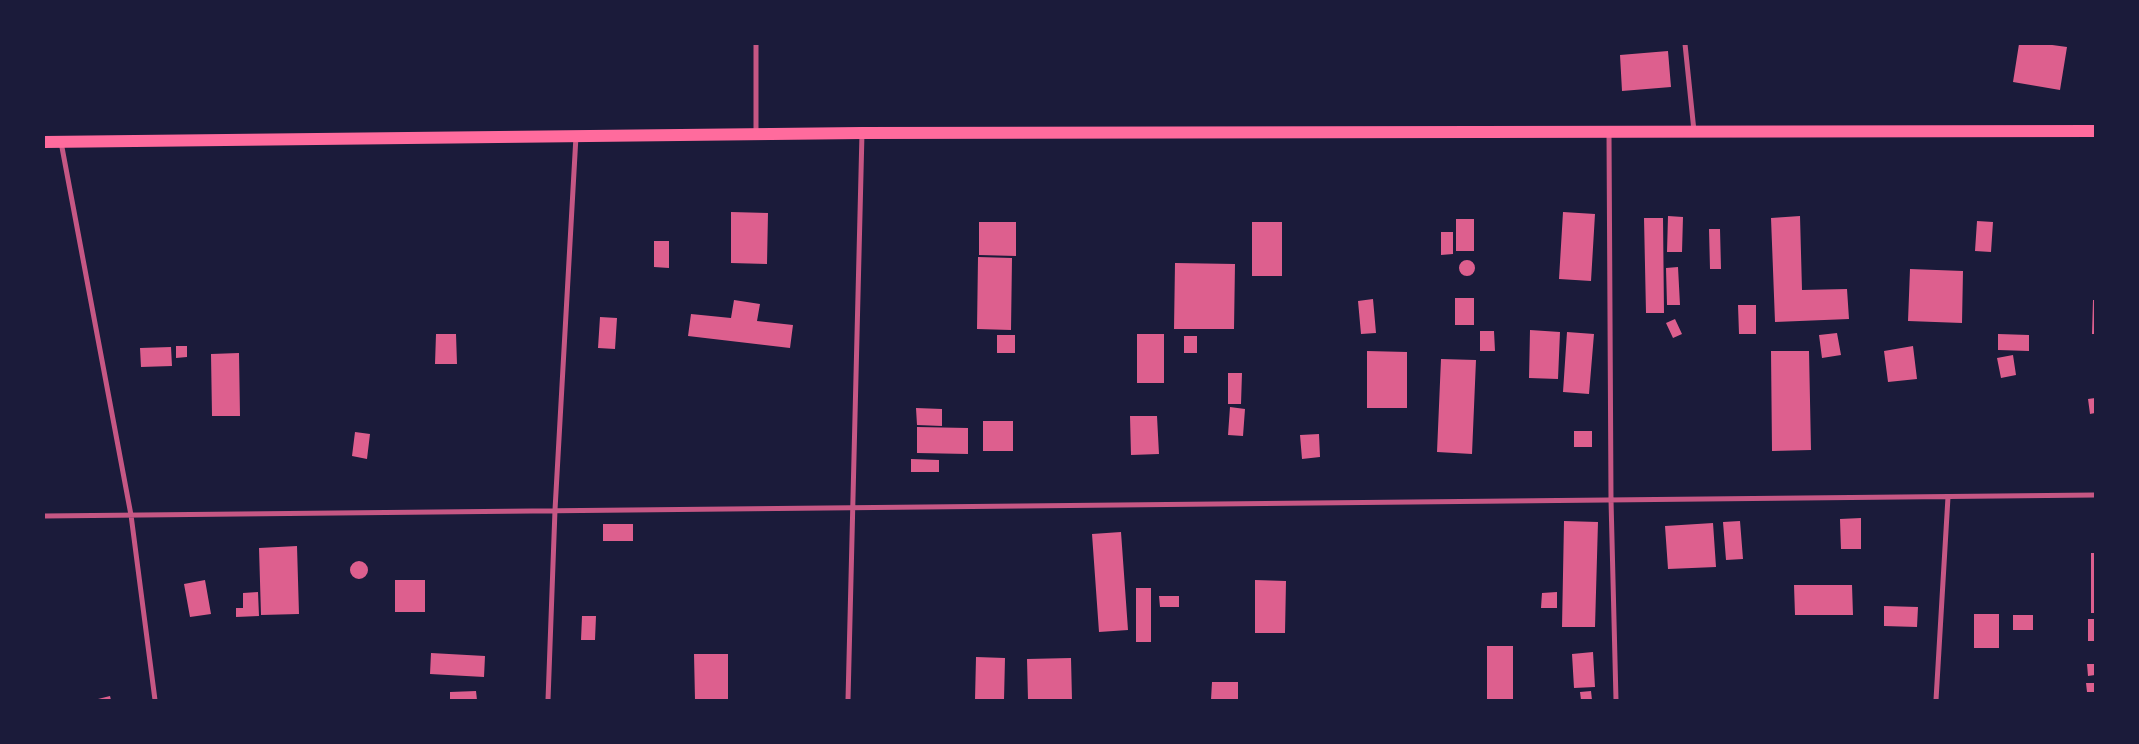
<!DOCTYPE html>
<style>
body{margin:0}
#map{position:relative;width:2139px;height:744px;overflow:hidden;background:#1b1b3a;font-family:Signika,sans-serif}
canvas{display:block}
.frame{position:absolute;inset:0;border:45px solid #1b1b3a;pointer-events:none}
</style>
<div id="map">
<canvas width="2139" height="744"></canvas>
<div class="frame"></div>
</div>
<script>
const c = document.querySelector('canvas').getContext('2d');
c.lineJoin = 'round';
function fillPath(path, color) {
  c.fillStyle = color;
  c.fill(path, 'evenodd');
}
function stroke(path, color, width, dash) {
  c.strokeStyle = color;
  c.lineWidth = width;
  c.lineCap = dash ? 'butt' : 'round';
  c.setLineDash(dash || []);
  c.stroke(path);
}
const building = new Path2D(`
 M2019,44h26l22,3 -7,43 -47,-8z
 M1668,51l3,36 -49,4 -2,-36z
 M731,212l37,1 -1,51 -36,-1z
 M1563,212l32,2 -4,67 -32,-2z
 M1668,216l15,1 -1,35h-15z
 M1800,216l2,74 45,-1 2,30 -74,3 -4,-104z
 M1644,218h19l1,95h-18z
 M1456,219h18v32h-18z
 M1977,221l16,1 -2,30 -16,-1z
 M979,222h37v34l-37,-1z
 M1252,222h30v54h-30z
 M1709,229h11l1,40h-11z
 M1441,232h12v22l-12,1z
 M654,241h15v27l-15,-1z
 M978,257l34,1 -1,72 -34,-1z
 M1459 268a8 8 0 1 1 16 0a8 8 0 1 1-16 0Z
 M1175,263l60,1 -1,65h-60z
 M1678,267l2,38h-13l-1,-37z
 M1910,269l53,2 -1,52 -54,-2z
 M1455,298h19v27h-19z
 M1373,299l3,34 -15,1 -3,-33z
 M734,300l26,4 -3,17 36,4 -3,23 -102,-12 3,-22 40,4z
 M2093,300h2v34h-3z
 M1738,305h18v29h-17z
 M600,317l17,1 -2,31 -17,-1z
 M1675,319l7,15 -9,4 -7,-15z
 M1530,330l30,2 -2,47 -29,-1z
 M1480,331h14l1,20h-15z
 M1567,332l27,2 -5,60 -26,-2z
 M1837,333l4,22 -19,3 -3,-23z
 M436,334h20l1,30h-22z
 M1137,334h27v49h-27z
 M1998,334l31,1v16l-31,-1z
 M997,335h18v18h-18z
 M1184,336h13v17h-13z
 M176,346h11v11l-11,1z
 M1913,346l4,33 -29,3 -4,-31z
 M171,347l1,19 -31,1 -1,-19z
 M1367,351l40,1v56h-40z
 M1771,351h38l2,99 -39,1z
 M239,353l1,63h-28l-1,-62z
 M2013,355l3,20 -15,3 -4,-20z
 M1441,359l35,1 -4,94 -35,-2z
 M1228,373h14l-1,31h-13z
 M2095,398v15l-5,1 -2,-15z
 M1230,407l15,2 -2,27 -15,-1z
 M916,408l26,1v17l-25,-1z
 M1130,416h27l2,38 -28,1z
 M983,421h30v30h-30z
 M917,427l51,1v26l-51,-1z
 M1574,431h18v16h-18z
 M355,432l15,2 -3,25 -15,-3z
 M1319,434l1,23 -18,2 -2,-24z
 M911,459l28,1v12h-28z
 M1861,518v31h-20l-1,-30z
 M1564,521l34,1 -3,105h-33z
 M1740,521l3,38 -17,1 -3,-38z
 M1713,523l3,44 -48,2 -3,-43z
 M603,524h30v17h-30z
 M1121,532l7,98 -29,2 -7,-98z
 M297,546l2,68 -38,1 -2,-67z
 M2091,553h4v60h-4z
 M350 570a9 9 0 1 1 18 0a9 9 0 1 1-18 0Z
 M205,580l6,34 -21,3 -6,-33z
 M395,580h30v32h-30z
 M1255,580l31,1 -1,52h-30z
 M1794,585h58l1,30h-58z
 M1136,588h15v54h-15z
 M258,592l1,24 -23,1v-9h7v-15z
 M1557,592v16h-16l1,-15z
 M1159,596h20v11h-19z
 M1884,606l34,1 -1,20 -33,-1z
 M1974,614h25v34h-25z
 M2013,615h20v15h-20z
 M582,616h14l-1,24h-14z
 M2088,619h7v22h-7z
 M1487,646h26v54h-26z
 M1593,652l2,35 -21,1 -2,-34z
 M431,653l54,3 -1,21 -54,-3z
 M694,654h34v46h-33z
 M976,657l29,1 -1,42h-29z
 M1071,658l1,42h-44l-1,-41z
 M2087,664h8v11l-7,1z
 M1212,682h26v18h-27z
 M2086,683h9v9h-8z
 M476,691l1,9h-27v-8z
 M1591,691l1,9h-11l-1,-8z
 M110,696l1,4h-17z`);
const minor = new Path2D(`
 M1685,44l9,87
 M756,133v-89
 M1609,133l2,367 5,200
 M61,142l70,373 24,185
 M44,516l2051,-21
 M548,700l7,-190 21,-374
 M848,700l14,-567
 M1936,700l12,-203`);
const primary = new Path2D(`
 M44,142l818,-9 1233,-2`);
fillPath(building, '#dd5f8e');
stroke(minor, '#c65784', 5);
stroke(primary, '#ff6b9d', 12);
</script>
